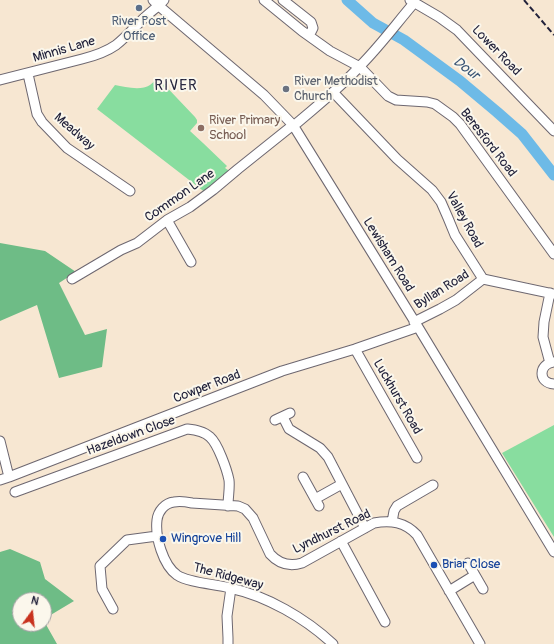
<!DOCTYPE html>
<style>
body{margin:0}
#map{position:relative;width:554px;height:644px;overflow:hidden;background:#f7e7d2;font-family:Pangolin,sans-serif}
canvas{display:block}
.north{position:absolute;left:12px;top:592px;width:40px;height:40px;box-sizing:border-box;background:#fbf7ec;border:1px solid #a4a2a5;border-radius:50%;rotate:15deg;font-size:11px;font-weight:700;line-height:16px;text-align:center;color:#22223b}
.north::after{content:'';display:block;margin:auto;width:14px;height:18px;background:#c8321e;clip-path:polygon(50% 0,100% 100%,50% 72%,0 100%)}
</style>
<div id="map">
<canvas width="554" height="644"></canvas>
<div class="north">N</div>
</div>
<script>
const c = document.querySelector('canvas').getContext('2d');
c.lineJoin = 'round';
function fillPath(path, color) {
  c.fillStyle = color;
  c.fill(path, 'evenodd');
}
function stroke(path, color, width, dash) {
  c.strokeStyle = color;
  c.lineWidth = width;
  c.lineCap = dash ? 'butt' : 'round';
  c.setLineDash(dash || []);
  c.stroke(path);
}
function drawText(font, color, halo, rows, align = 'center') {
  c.font = font + ' Pangolin,sans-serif';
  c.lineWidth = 4;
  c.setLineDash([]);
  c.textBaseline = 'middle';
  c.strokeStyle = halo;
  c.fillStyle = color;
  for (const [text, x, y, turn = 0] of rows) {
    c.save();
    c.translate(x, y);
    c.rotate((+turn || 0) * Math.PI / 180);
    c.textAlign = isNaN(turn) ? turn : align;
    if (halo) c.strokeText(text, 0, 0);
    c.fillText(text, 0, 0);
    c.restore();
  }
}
const green = new Path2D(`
 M158,78l37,39 2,3v3l-7,8 13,12 24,23 -2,2 6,4 -25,21 -109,-84 18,-24c10,2 26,6 35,0 3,-2 5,-5 8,-7z
 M554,425v112l-52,-84z`);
const forest = new Path2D(`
 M0,243l45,8 31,21 -17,11 26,52 22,-6 -5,38 -43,11 -22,-73 -37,16z
 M10,549l30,13 5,17 29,22 -30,18v-19h-24v24h24v-3l13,23h-57v-92z`);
const river = new Path2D(`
 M347,0l26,23 31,17 56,41 37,31 25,22 32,41`);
const minor = new Path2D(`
 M153,0l6,6 105,89 29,30 125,202 136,225
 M264,0l38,31 28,20 30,16 28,29 8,4 31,2 8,2 18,13 7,7 94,130
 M283,0l28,22 2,6 -4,8
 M410,0l29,17 18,13 97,101
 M28,74l9,40 5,8 25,26 63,43
 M0,80l82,-21c12,-3 24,-7 34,-14 10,-8 19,-18 27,-26 7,-7 15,-12 21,-19
 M333,92l64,67 35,31 9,12 7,16 7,17 28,44 71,15
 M167,220l24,42
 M72,279l49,-29 16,-7 30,-23 23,-13 23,-17 25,-21 55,-44 4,-2c21,-18 44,-36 63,-57 20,-20 36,-42 54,-63
 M414,322l26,-13 16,-9 27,-21
 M355,349l62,109
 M554,362c-16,2 -16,21 0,22
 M550,363l-7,-26 1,-15 6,-29
 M283,417l6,12 31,19 8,9 37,71
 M275,420l15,-7
 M0,441l9,36
 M303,477l16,29
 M0,480l9,-3 273,-106 73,-22 63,-22
 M15,492l172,-63c8,1 17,2 23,8 8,7 17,33 19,43 1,8 -1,17 -1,26
 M315,499l27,-15
 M392,522l2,-11 3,-5 36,-21
 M341,541l44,81
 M468,563l15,26
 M449,591l26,-16
 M113,609l-11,-20 -2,-23 27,-26 30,-4
 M228,644v-6l-1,-22 4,-28
 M333,644c-28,-26 -66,-48 -103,-56 -15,-4 -41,-5 -53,-13 -14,-10 -22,-38 -20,-55 1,-9 8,-17 17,-18 6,-1 13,0 18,1 15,1 31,2 46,3l7,3 8,9 17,36c9,10 19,13 32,9l72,-40c17,-3 31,-1 43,12l63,109`);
const rail = new Path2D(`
 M524,0l30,35`);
const markers = [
 [139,8,4,"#5c6f8a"],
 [286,89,4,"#6b7280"],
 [201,128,4,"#8d6e63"],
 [163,539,4,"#1a4fb4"],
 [434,565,4,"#1a4fb4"]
];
const serviceNames = [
 ["River Post",139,22],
 ["Office",139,37]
];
const streetNames = [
 ["Minnis Lane",64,50,-16],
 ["Lower Road",496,51,46],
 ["Meadway",74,132,41],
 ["Beresford Road",488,143,52],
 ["Common Lane",180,196,-35],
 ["Valley Road",464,220,61],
 ["Lewisham Road",388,255,58],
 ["Byllan Road",442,290,-32],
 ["Cowper Road",207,387,-21],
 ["Luckhurst Road",397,397,60],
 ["Hazeldown Close",131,436,-20],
 ["Lyndhurst Road",332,532,-26],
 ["The Ridgeway",228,577,15]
];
const worshipNames = [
 ["River Methodist",294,82],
 ["Church",294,97]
];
const educationNames = [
 ["River Primary",209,121],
 ["School",209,136]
];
const transitNames = [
 ["Wingrove Hill",171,539],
 ["Briar Close",442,565]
];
const waterNames = [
 ["Dour",466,69,37]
];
const quarterNames = [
 ["RIVER",176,86]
];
fillPath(green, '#88dd9f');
fillPath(forest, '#6ebc86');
stroke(river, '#6dbae7', 11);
stroke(minor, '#6d6770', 11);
stroke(minor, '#fff', 9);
stroke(rail, '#22223b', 2, [6, 3]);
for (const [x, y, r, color] of markers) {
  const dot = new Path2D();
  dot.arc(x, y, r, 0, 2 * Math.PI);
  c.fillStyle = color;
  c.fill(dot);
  stroke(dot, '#fbf7ec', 1.5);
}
drawText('13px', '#4e5e75', '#fbf7ec', serviceNames);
drawText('13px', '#22223b', '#fbf7ec', streetNames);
drawText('13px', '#5b616d', '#fbf7ec', worshipNames, 'left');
drawText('13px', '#785e54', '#fbf7ec', educationNames, 'left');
drawText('13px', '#164399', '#fbf7ec', transitNames, 'left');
drawText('italic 14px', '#3c5777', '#fbf7ec', waterNames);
c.letterSpacing = '1px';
drawText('15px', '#22223b', '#fbf7ec', quarterNames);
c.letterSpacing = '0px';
</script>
